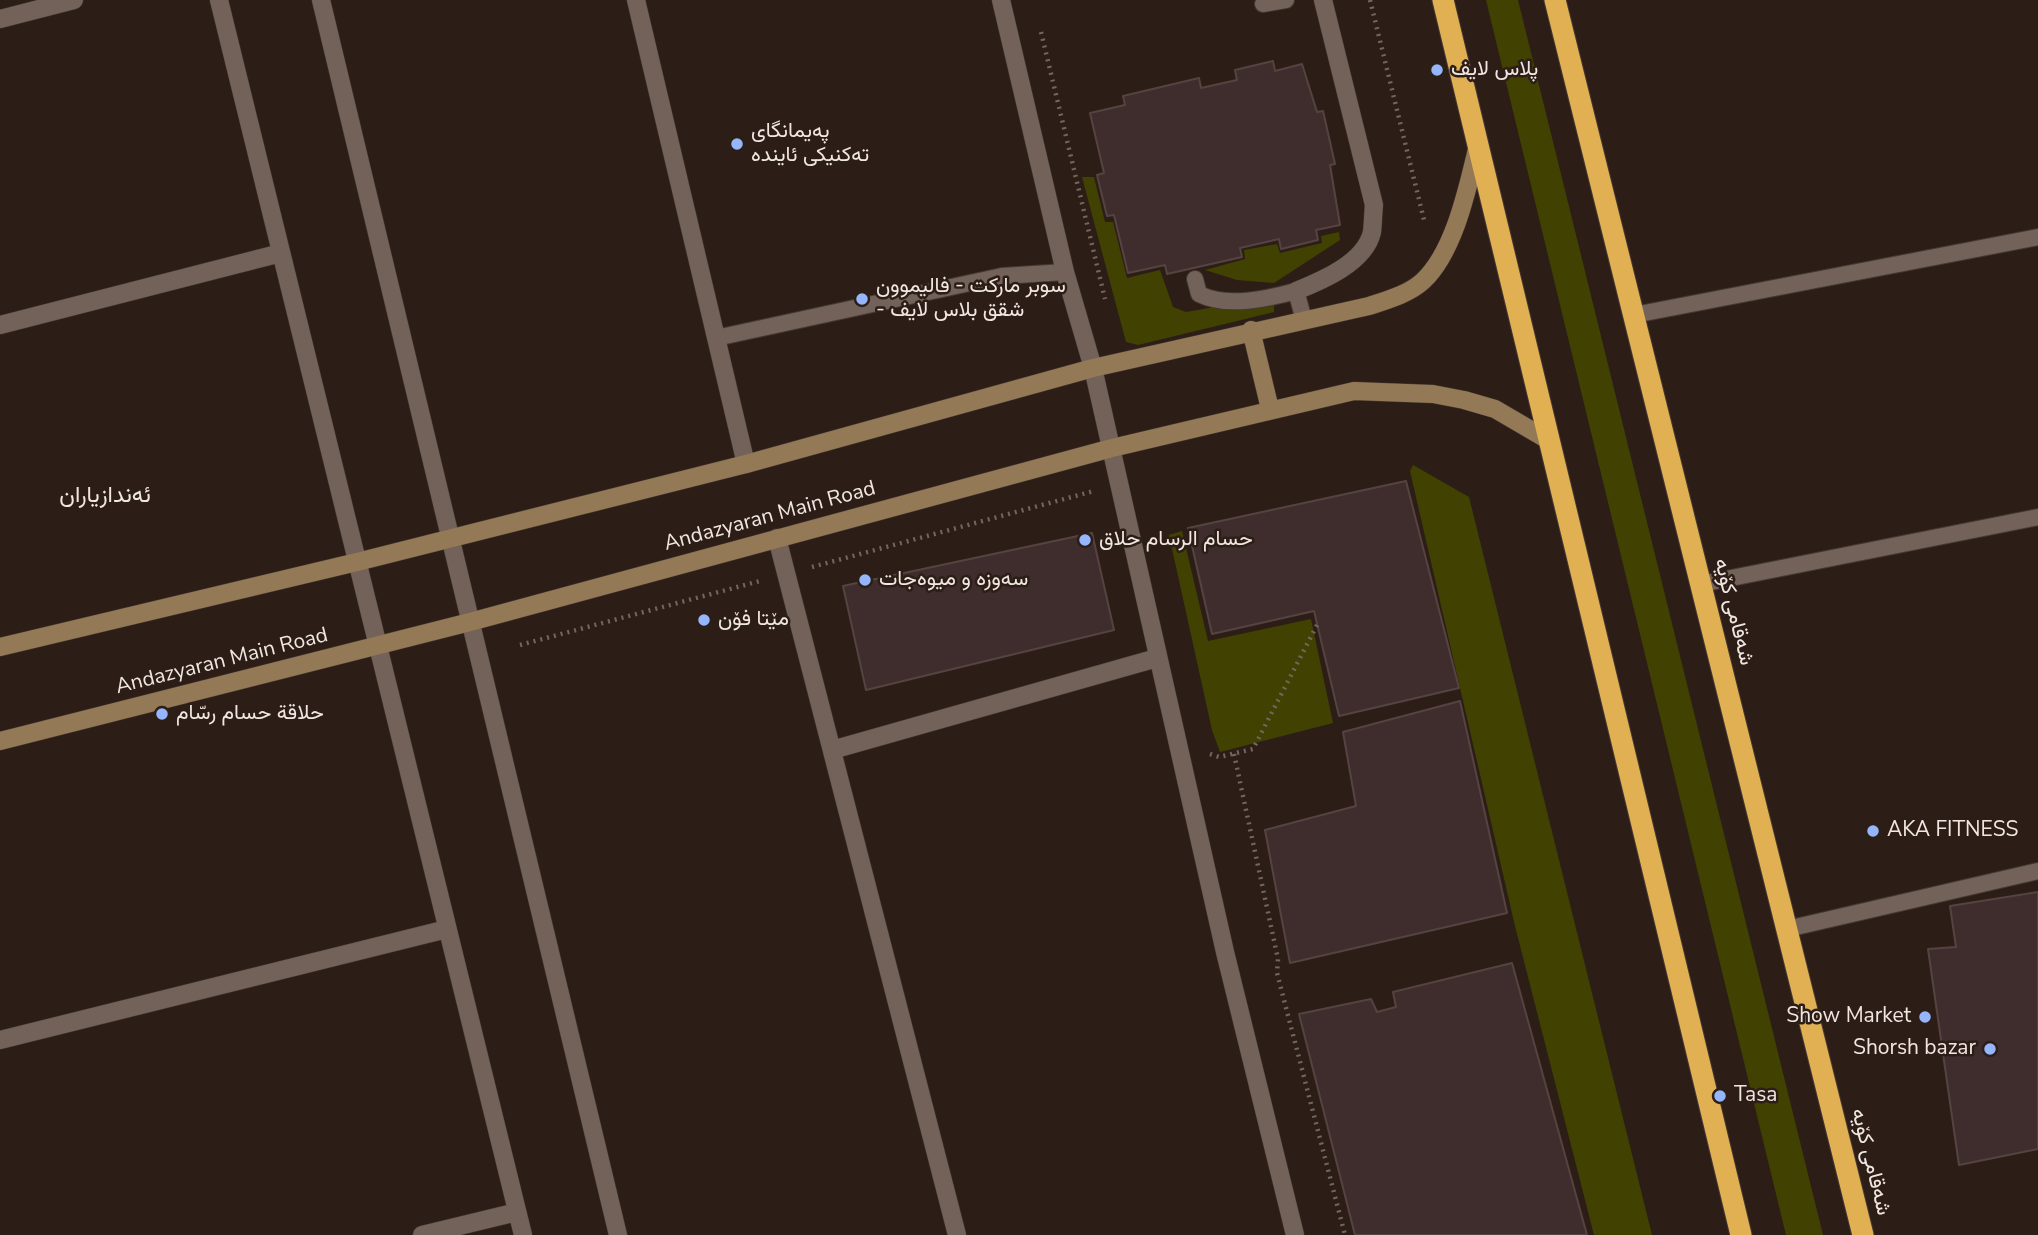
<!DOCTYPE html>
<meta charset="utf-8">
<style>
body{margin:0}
canvas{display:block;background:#2c1e16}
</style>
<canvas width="2038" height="1235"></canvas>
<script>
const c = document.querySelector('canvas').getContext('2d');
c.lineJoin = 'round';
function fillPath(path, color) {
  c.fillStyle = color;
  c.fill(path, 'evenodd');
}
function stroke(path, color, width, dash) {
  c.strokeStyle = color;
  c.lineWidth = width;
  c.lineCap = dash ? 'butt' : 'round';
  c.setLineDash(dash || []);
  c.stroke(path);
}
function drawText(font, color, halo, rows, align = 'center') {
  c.font = font + ' "Nunito Sans",Vazirmatn,sans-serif';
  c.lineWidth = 5;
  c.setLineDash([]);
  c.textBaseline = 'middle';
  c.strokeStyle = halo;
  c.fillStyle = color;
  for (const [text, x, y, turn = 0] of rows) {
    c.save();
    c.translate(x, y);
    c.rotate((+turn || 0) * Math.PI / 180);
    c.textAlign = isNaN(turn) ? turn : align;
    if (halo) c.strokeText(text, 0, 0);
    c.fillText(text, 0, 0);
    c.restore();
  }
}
const green = new Path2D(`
 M1486,0h32l305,1235h-37z
 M1082,177h12l11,45h8l14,56 33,-8 13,37 13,5 46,-8h42v8l-136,33 -12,-3z
 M1339,232l1,8 -66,43 -37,-3 -32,-10 40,-11 -1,-9 33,-6 3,9 42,-10 -1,-7z
 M1413,465l56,32 183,738h-58l-79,-309 -105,-455z
 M1182,531l26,110 103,-22 22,104 -113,29 -8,-22 -43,-195z`);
const building = new Path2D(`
 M1273,61l2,10 27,-7 15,48 6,-1 12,53 -5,1 10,60 -24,5 2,10 -37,9 -2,-10 -39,9 2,9 -75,17 -2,-9 -37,8 -14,-58 -7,1 -10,-41 7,-2 -14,-60 35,-8 -2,-9 76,-18 2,10 36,-8 -2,-10z
 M1406,481l53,207 -120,28 -25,-105 -102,23 -24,-106z
 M1092,533l22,97 -248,60 -23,-104z
 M1460,701l47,212 -217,50 -25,-133 91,-24 -13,-74z
 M2038,892v257l-79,16 -31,-216 28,-2 -6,-41z
 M1512,963l75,272h-232l-56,-221 72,-15 6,13 19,-5 -3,-15z`);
const path = new Path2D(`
 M1370,0l55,224
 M1041,32l64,267
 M812,567l282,-76
 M520,645l240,-64
 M1210,754l9,3 34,-8 64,-124
 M1234,754l44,205 -1,14 68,262`);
const lane = new Path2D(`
 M1263,4l23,-4
 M1195,279l4,15c28,14 68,5 97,-3l8,29
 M1634,315l404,-78
 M716,338l286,-62 63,-4
 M1701,584l337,-67
 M1787,929l251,-58`);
const street = new Path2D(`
 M219,0l304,1235
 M321,0l297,1235
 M636,0l110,464
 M1001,0l64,272 28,96 132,584 70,283
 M0,19l74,-19
 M1296,291c25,-10 69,-28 76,-59 1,-8 1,-18 2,-27l-51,-205
 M0,325l281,-72
 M777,538l180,697
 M832,750l325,-92
 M0,1040l447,-111
 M422,1235l95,-23`);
const secondary = new Path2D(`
 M1251,330l19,79
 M0,647l357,-85 389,-98 347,-96 276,-62c18,-6 40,-12 54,-25 32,-30 45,-95 55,-136
 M0,741l470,-119 642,-174 242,-57 79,3 31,6 31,9 53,31`);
const highway = new Path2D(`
 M1443,0l298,1235
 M1555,0l308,1235`);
const markers = [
 [1437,70,7,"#95b6fd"],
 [737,144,7,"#95b6fd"],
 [862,299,7,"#95b6fd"],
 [1085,540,7,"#95b6fd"],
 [865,580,7,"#95b6fd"],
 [704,620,7,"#95b6fd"],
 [162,714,7,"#95b6fd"],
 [1873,831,7,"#95b6fd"],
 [1925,1017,7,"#95b6fd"],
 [1990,1049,7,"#95b6fd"],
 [1720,1096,7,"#95b6fd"]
];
const poiNames = [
 ["پلاس لایف",1451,70],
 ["پەیمانگای",751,132],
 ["تەکنیکی ئایندە",751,156],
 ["سوبر ماركت - فاليموون",876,287],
 ["- شقق بلاس لايف",876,311],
 ["حسام الرسام حلاق",1099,540],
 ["سەوزە و میوەجات",879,580],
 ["مێتا فۆن",718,620],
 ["حلاقة حسام رسّام",176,714],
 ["AKA FITNESS",1887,831],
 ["Show Market",1911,1017,"right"],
 ["Shorsh bazar",1976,1049,"right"],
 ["Tasa",1734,1096]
];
const streetNames = [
 ["Andazyaran Main Road",770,517,-15],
 ["شەقامی کۆیە",1733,612,76],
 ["Andazyaran Main Road",222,662,-14],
 ["شەقامی کۆیە",1870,1162,76]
];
const neighbourhoodNames = [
 ["ئەندازیاران",105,496]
];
fillPath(green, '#414101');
fillPath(building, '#3e2d2c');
stroke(building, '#554342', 2);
stroke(lane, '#453934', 18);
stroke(street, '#453934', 19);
stroke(secondary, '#453934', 19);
stroke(highway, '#453934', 23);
stroke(path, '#72665f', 4.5, [2, 5]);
stroke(lane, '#736259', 16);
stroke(street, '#736259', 18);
stroke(secondary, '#947957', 18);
stroke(highway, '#e1b053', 21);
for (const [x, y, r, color] of markers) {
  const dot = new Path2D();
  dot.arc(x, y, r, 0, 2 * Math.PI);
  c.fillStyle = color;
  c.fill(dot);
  stroke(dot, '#2c1e16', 2.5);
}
drawText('21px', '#f1e7e2', '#2c1e16', poiNames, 'left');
drawText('21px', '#f1e7e2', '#2c1e16', streetNames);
drawText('23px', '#f1e7e2', '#2c1e16', neighbourhoodNames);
</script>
